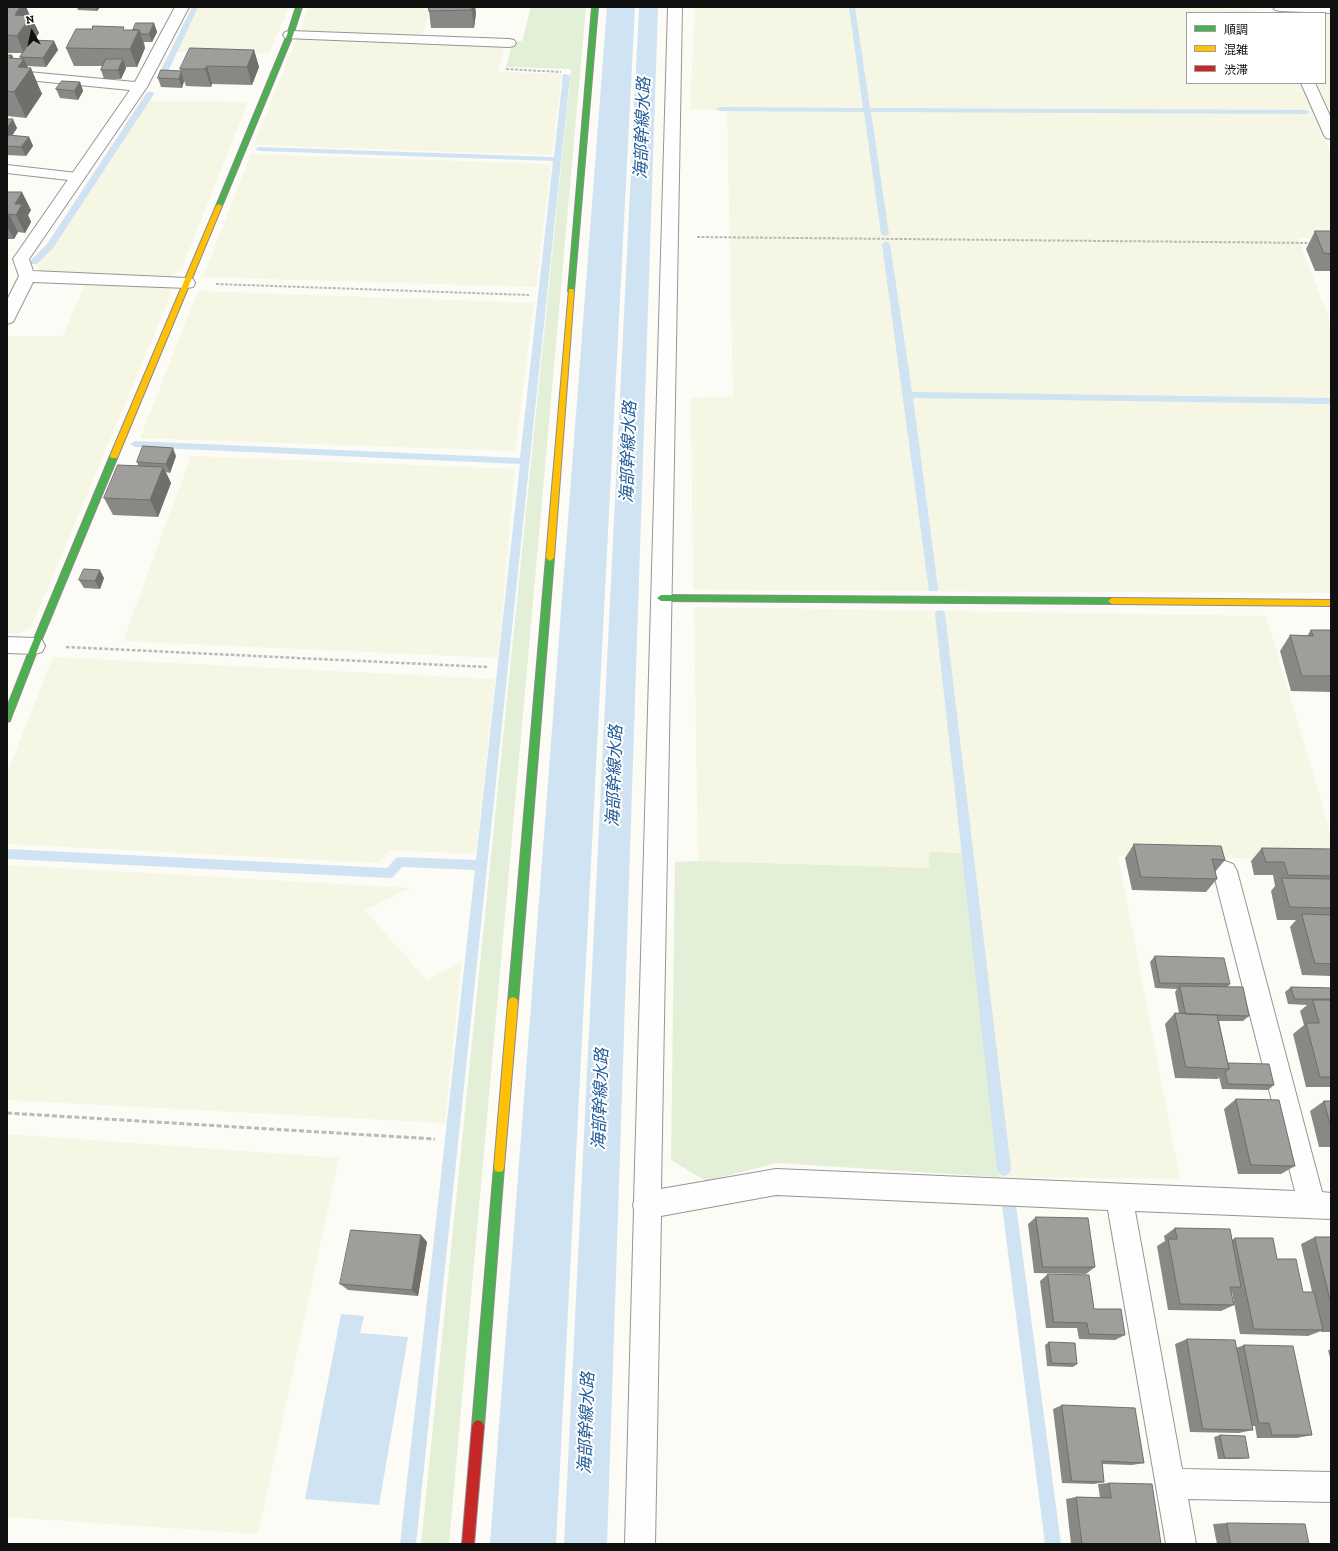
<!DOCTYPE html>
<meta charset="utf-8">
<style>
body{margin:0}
#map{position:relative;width:1338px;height:1551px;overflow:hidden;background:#fcfbf6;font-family:"Zilla Slab","Noto Sans JP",serif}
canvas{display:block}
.frame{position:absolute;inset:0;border:8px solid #101010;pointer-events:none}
.legend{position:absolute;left:1186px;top:12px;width:140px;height:72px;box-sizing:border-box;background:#fff;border:1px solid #9f9f9f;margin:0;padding:5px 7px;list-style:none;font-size:12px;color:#101010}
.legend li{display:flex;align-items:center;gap:8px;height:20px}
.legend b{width:20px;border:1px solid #9f9f9f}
.north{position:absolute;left:12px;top:12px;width:40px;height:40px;-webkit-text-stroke:3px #fff;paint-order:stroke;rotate:351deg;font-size:11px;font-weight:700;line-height:16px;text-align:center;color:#101010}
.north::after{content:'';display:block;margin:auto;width:14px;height:18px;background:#101010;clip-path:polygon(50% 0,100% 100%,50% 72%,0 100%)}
</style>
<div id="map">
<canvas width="1338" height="1551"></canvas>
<div class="frame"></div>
<ul class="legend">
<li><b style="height:5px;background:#4caf50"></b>順調</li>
<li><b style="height:5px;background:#ffc107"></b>混雑</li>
<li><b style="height:5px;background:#c62828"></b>渋滞</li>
</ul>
<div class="north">N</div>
</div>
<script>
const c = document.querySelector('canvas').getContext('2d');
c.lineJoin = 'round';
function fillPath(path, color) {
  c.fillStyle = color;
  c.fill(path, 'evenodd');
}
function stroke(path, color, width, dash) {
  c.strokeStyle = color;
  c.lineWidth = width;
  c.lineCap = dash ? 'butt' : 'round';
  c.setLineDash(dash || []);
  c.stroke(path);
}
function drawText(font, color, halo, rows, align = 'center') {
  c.font = font + ' "Zilla Slab","Noto Sans JP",serif';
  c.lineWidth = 4;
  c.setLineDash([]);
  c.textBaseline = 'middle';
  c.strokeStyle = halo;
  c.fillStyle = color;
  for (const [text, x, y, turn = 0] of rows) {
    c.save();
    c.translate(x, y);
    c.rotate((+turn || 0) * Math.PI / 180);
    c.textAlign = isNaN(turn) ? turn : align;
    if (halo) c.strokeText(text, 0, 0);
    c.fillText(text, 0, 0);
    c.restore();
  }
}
const farmland = new Path2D(`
 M198,7h91l-20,46 -93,-1z
 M309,7h114l-1,3 7,1 -7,26 -117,-3 -6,-3z
 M695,7h487l73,3 5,3h-73v70h113l31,68v88l-33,-1 33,86v269l-638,-3 -2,-192 42,-1 -6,-287h-37z
 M1325,14l6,1v93h-3l-11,-25h8z
 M302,39l203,7 -7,26 64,2 -10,81 -298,-10 41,-103z
 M147,101l101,1 -66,166 -10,8 -131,-4 -6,-8 18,-18z
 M251,154l300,10 -15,123 -333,-10z
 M86,282l83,6 2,6 -140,334 -14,7 -10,-1v-298h56z
 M198,291l336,12 -19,148 -375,-13z
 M191,456l324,13 -17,189 -375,-17z
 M694,607l572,9 65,218v26l-213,-4 62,323 -181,-2 -37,-324 -32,15 -232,-7z
 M53,657l442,22 -19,175 -86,-4 -11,13 -372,-19v-70z
 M7,865l402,23 -44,22 62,71 35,-21 -17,163 -438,-23z
 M7,1134l332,24 -81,376 -251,-17z`);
const green = new Path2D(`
 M531,7h55l-137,1537h-28l150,-1475 -65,-2 7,-25 9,-1z
 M929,852l33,1 37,324 -222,-14 -71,18 -35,-21 4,-298 23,-1 231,7z`);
const water = new Path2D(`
 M607,7h28l-79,1537h-66z
 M639,7h19l-51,1537h-43z
 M341,1314l23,2 -4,17 48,4 -29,168 -74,-6z`);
const stream = new Path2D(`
 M192,7h6l-32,69 -1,2h-6l-1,-2z
 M849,7h6l15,101 436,2 4,2 -4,2 -435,-2 18,122 -4,2 -4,-2 -17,-122 -144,-1 -4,-2 4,-2 143,1z
 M563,74h3l4,2 -154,1468h-16l75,-674 -73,-3 -9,10 -4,1 -382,-19v-10l380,19 9,-10 4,-1 76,3 44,-396 -385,-17 -5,-3 5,-3 385,17 33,-297 -294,-10 -4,-2 4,-2 295,10z
 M147,92h6l1,2 -101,154 -16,16h-6v-4l16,-16z
 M886,241l4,3 22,148 419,6v6l-418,-6 25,190 -1,3h-8l-47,-347z
 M940,610l4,1 1,3 66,555 -2,5 -5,2 -5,-2 -2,-5 -62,-555 1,-3z
 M1009,1198l5,2 2,5 45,339h-16l-43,-339 2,-5z`);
const pathFar2 = new Path2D(`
 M506,69l55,3
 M697,237l613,6
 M216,284l313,11`);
const pathFar1 = new Path2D(`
 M66,647l421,20`);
const path = new Path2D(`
 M7,1113l428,26`);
const lane = new Path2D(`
 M7,165l70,8 5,1 2,3 -2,3 -5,1 -70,-8z`);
const street = new Path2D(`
 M175,7h14l-42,80 -118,172 4,12 154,7 6,1 2,4 -2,4 -6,1 -154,-6 -20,40 -6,2v-24l12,-24 -6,-17 117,-169 -123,-12v-8l128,12z
 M668,7h14l-21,1182 115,-20 519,22 -82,-320 4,-7 8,-3 8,3 4,7 85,321 9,1v26l-196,-8 47,258 149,3v30l-143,-3 8,45h-30l-58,-334 -332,-15 -115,21 -6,328h-30l9,-335 -1,-4 1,-4z
 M1273,7h58v6l-51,-2 -5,-1z
 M290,31l219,8 5,1 2,3 -2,3 -5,1 -224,-9 -2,-3 2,-3z
 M1301,83h14l16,35v21l-5,-1 -2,-3z
 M7,637l28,1 7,2 3,6 -3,6 -7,2 -28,-1z`);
const fast = new Path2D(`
 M296,7h6l-9,28 -71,171 -5,1 -1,-1 71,-171z
 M592,7h6l-24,284 -3,2 -3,-2z
 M114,453l4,3 -79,190 -28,72 -1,3 -3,1v-15l24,-61 79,-190z
 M550,555l4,3 -36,444 -1,3 -4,2 -4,-2 -1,-3 38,-444z
 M661,595l451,3 4,3 -4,3 -451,-3 -4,-3z
 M499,1162l4,1 1,4 -20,259 -2,4 -4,2 -4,-2 -2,-4 22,-259 1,-4z`);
const slow = new Path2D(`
 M219,204l3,2 -104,250 -1,2h-6l-1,-2 106,-250z
 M569,289h4l1,2 -20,267 -4,3 -4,-3z
 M1112,598l219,2v6l-219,-2 -4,-3z
 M513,997l4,2 1,3 -14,165 -1,4 -4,1 -4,-1 -1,-4 14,-165 1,-3z`);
const jam = new Path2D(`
 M478,1420l4,2 2,4 -10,118h-12l10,-118 2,-4z`);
const wall = new Path2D(`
 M7,7h19l13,26 -5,7 20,1 4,9 -12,17 -19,-1 15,28 -16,24 -19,-2v-61h5l1,3 8,1 -1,-2 2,-4h-15z
 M77,7h23l-3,4 -19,-1z
 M429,7h46l1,6 -2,15h-43l-2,-17z
 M154,23l3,9 -5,10h-8l1,6 -8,19h-11v1l-5,11h-17l-3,-9 1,-4h-28l-8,-18 59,-18h8z
 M254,50l5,17 -7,18 -40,-1 -1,3 -25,-1 -2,-5 -2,7 -21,-1 -3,-9 23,-7 -1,-2z
 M80,82l3,9 -5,9 -18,-2 -4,-9z
 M7,119l10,9 -5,8 17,1 4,9 -7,10 -19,-1z
 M7,192l24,18 -3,5 3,7 -6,11 -7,-1 -4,7h-7z
 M1315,231h16v40h-16l-9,-22z
 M176,456l-6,17 -4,-1 5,11 -13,34 -45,-2 -9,-17 34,-33 -1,-3z
 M104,578l-4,11 -16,-1 -5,-8z
 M1311,630h20v62l-40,-1 -11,-40 10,-16 17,1z
 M1134,844l91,16 -10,12 2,7 -11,13 -74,-2 -7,-32z
 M1262,848l69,1v127l-29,-1 -12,-48 6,-7h-19l-6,-29 4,-5 -2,-11h-19l-3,-14z
 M1155,956l75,28 -3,3 22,29 -6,5h-24l9,42 46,22 -6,5 -46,-1 -3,-12 -1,2 -43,-1 -10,-54 10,-11h4l-4,-21 2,-3 -22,-1 -5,-26z
 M1291,987l40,1v99h-25l-13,-53 11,-9 -4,-14 7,-6 -19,-1 -3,-12z
 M1236,1099l59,67 -14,8h-43l-14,-65z
 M1324,1101h7v46h-12l-9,-36z
 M1036,1217l59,50 -9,7 -52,-1 -6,-49z
 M1175,1228l57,12 3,-2 42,21 26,33h9l-11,-48 14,-7h16v95h-10v-1l-13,5 -68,-2 -8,-42h-1l3,13 -13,6 -53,-1 -11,-64 8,-5 -1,-5z
 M421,1235l6,7 -9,54 -70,-6 -8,-6z
 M1048,1274l46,35 31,26 -10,5 -36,-1 -2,-11h-31l-6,-47z
 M1187,1339l49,9 8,-3 68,90 -15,3h-40l-2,-12h-3l1,4 -14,3 -49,-1 -15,-88z
 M1049,1342l28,22 -4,3 -26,-1 -2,-21z
 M1328,1350h3v12z
 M1062,1405l82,58 -12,2 -30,-1 2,18 -10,2 -32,-1 -9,-74z
 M1220,1435l29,23 -7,1h-24l-4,-22z
 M1109,1483l52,61h-90l-5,-45 10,-2 24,1 -2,-14z
 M1227,1523l82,21h-92l-4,-20z`);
const shadedWall = new Path2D(`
 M20,7h6l4,10 1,-1 8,17 -15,21 -7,-18 -2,-21z
 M96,7h4l-3,4z
 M472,7h3l1,6 -2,15 -2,-18z
 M154,23l3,9 -5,10 -3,-8z
 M139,30l6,18 -8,19 -7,-18z
 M54,41l4,9 -12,17 -3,-9z
 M254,50l5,17 -7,18 -5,-18z
 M12,55l10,25 -4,-13 6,-8 5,11 2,-2 11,26 -16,24 -12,-26 -5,-34z
 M123,59l3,9 -5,11 -3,-9z
 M207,66l5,18 -1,3 -6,-18z
 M181,72l3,9 -2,7 -3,-9z
 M80,82l3,9 -5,9 -4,-9z
 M13,119l4,9 -10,15v-15z
 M29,137l4,9 -7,10 -5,-9z
 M22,192l9,18 -3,5 3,7 -6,11 -9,-18 -1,-11z
 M9,214l9,18 -4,7 -7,-13v-8z
 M173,448l3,8 -6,17 -4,-9z
 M163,467l8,16 -13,34 -8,-17z
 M100,570l4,8 -4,11 -5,-8z
 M421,1235l6,7 -9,54 -6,-6z`);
const building = new Path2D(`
 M7,7h13l-5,8 16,1 -14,20 -10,-1z
 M429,7h43v3l-43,1z
 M136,23h18l-5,11h-8l-2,-4h-6z
 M93,26l31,1 -1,3h16l-9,19 -64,-1 10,-19h16z
 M32,40l22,1 -11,17 -23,-1z
 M190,48l64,2 -7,17 -40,-1 -2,3h-25z
 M7,55h5l-3,3 15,1 -6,8 13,1 -17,24 -7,-1z
 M106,59h17l-5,11h-17z
 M161,70l20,1v1l-2,7 -21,-1z
 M62,81l18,1 -6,9 -18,-2z
 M7,119h6l-6,9z
 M9,135l20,2 -8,10 -14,-1v-7z
 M7,192h15l-7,12h7l-6,11 -7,-1 -2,4z
 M1315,231h16v23l-7,-1z
 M143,446l30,2 -7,16 -29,-2z
 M118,465l45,2 -13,33 -46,-2z
 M84,569l16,1 -5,11 -16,-1z
 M1311,630h20v46h-29l-12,-41 23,1z
 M1134,844l87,2 4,14 -13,-1 5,20 -76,-2z
 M1262,848l69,1v27l-43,-1 -4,-13h-18z
 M1282,878l49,1v29l-41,-1z
 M1302,914l29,1v49l-16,-1z
 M1155,956l69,2 6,26 -70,-1z
 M1180,986l63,1 6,29 -63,-2z
 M1291,987l40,1v11h-36z
 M1313,1000h18v77h-11l-14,-54h13z
 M1175,1013l42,2 12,54 -43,-2z
 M1228,1063l41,1 5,21 -46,-1 -3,-12 4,-3z
 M1236,1099l43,1 16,66 -44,-1z
 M1324,1101h7v26z
 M1036,1217l52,1 7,49h-52z
 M1175,1228l55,1 11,58h-11l4,18 -54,-1 -12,-65h9z
 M351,1230l70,5 -9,55 -72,-6z
 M1315,1237h16v67z
 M1235,1238h38l4,21h19l7,33h11l9,38 -69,-1z
 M1048,1274l41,1 5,34h27l4,26 -36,-1 -2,-11 -33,-1z
 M1187,1339l48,1 18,90 -50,-1z
 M1049,1342l26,1 2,21 -25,-1z
 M1244,1345l49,1 19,89h-40l-3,-12h-10z
 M1062,1405l73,3 9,55 -42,-2 2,21 -32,-1z
 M1220,1435l25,1 4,22h-24z
 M1109,1483l43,1 9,60h-79l-6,-47 35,1z
 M1227,1523l78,1 4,20h-78z`);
const waterNames = [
 ["海部幹線水路",643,128,-88],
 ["海部幹線水路",629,452,-88],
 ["海部幹線水路",615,776,-88],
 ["海部幹線水路",601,1099,-88],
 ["海部幹線水路",587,1423,-88]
];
fillPath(farmland, '#f6f6e4');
fillPath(green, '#e4efd8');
fillPath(water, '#d0e3f2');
fillPath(stream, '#d0e3f2');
stroke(lane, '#969694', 2);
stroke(street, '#969694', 2);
stroke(fast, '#8d8c8a', 2);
stroke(slow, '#8d8c8a', 2);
stroke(jam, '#8d8c8a', 2);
stroke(pathFar2, '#b9b9b8', 2, [3, 1.5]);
stroke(pathFar1, '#b9b9b8', 2.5, [3.5, 2]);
stroke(path, '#b9b9b8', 3, [5, 2.5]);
fillPath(lane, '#fffefe');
fillPath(street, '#fffefe');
fillPath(fast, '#4caf50');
fillPath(slow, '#ffc107');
fillPath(jam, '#c62828');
fillPath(wall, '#8a8885');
fillPath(shadedWall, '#706f6c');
fillPath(building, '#a09e9b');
stroke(building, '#706f6c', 1);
drawText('italic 17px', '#245c97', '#fff', waterNames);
</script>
